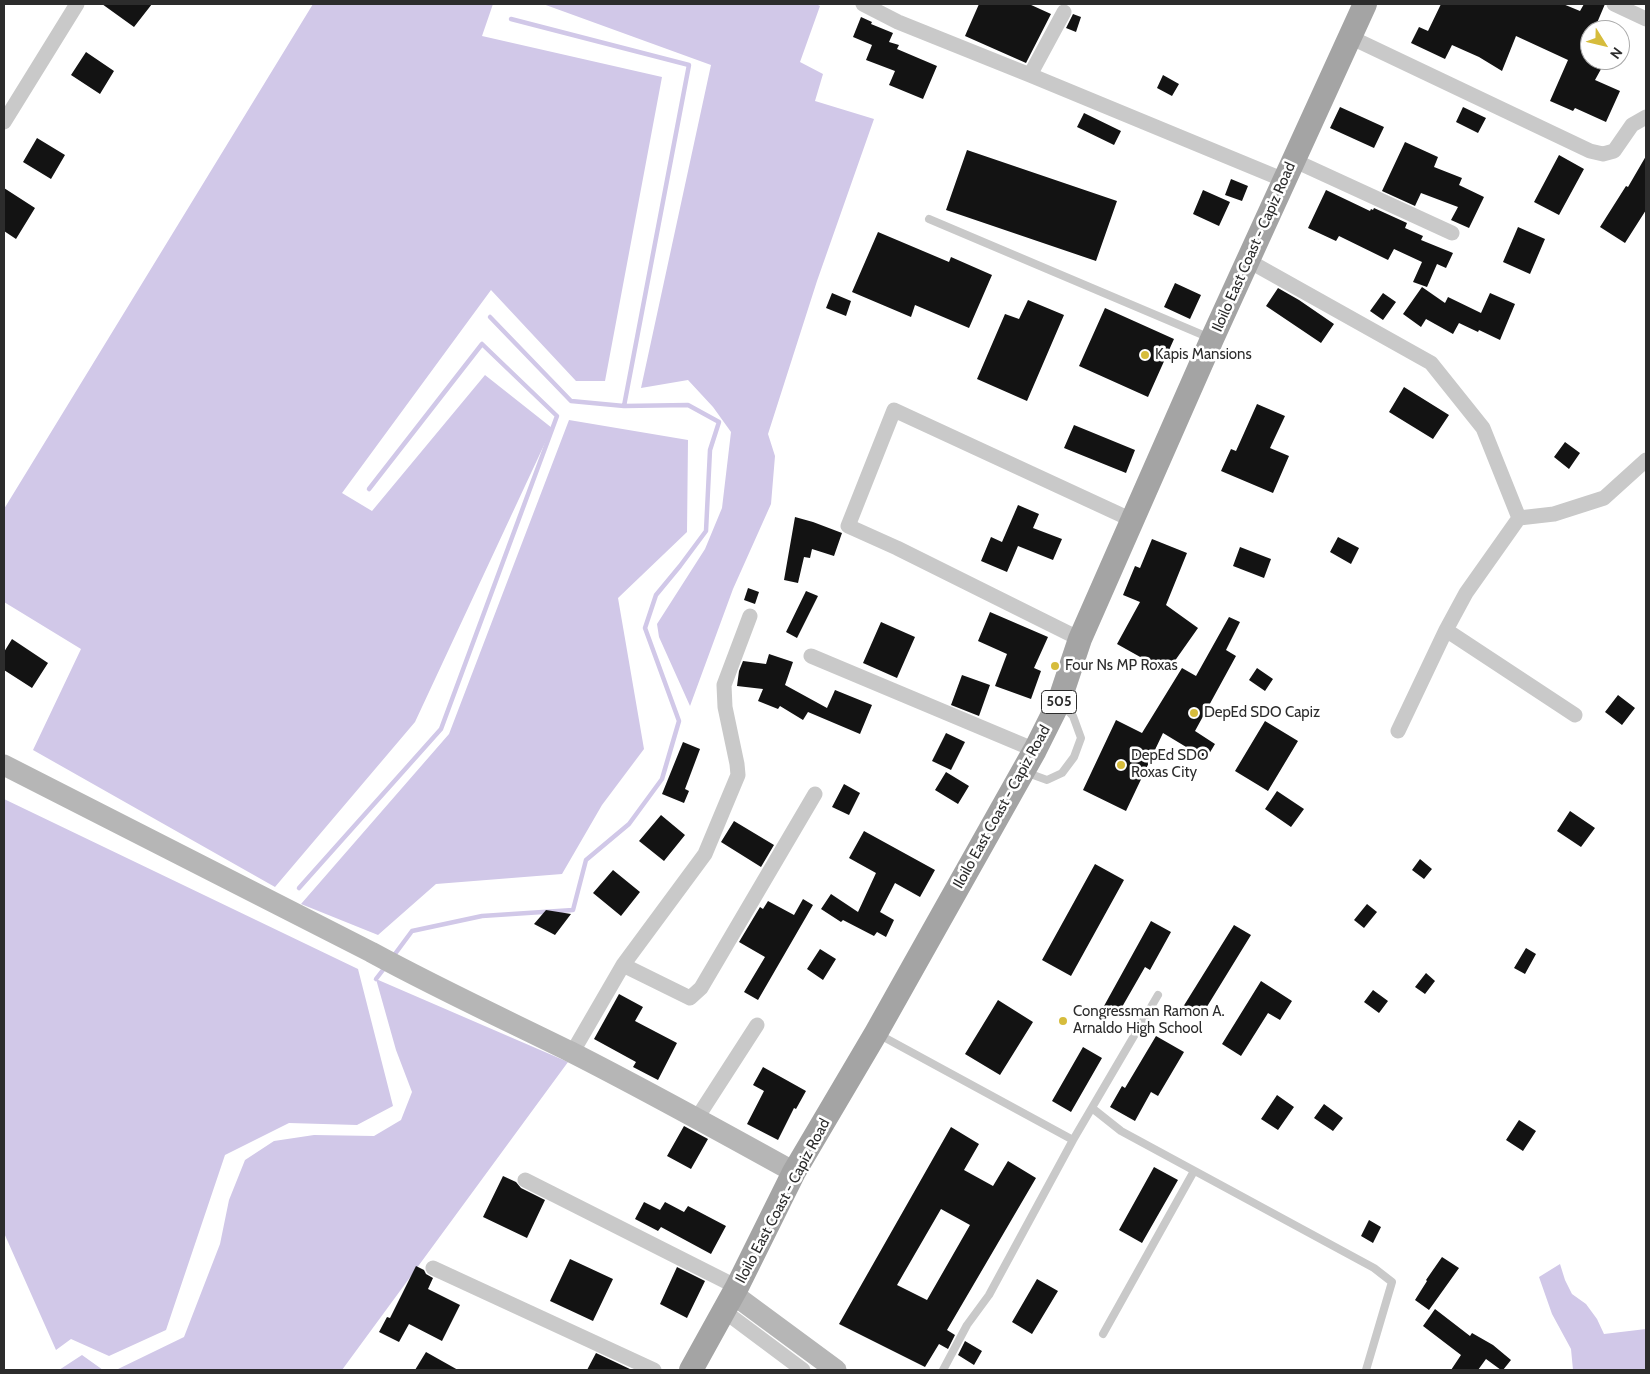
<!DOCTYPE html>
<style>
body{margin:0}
#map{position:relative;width:1650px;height:1374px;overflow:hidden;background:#fff;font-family:Cabin,sans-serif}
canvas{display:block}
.frame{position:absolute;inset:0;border:5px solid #2c2c2c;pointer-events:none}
.north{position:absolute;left:1580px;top:20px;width:50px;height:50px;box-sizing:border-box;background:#fff;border:1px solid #ababab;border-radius:50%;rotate:126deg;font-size:14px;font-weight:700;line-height:20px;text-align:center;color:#2c2c2c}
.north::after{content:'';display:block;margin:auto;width:18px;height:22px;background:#d6bc3c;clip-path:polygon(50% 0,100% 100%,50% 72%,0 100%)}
</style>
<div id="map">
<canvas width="1650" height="1374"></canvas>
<div class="frame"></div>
<div class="north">N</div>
</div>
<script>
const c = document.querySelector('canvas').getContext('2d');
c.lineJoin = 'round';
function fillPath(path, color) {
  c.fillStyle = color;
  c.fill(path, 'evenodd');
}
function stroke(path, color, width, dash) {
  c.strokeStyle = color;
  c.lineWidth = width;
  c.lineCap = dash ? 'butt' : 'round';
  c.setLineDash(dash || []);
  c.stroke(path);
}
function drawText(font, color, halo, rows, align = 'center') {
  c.font = font + ' Cabin,sans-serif';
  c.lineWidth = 5;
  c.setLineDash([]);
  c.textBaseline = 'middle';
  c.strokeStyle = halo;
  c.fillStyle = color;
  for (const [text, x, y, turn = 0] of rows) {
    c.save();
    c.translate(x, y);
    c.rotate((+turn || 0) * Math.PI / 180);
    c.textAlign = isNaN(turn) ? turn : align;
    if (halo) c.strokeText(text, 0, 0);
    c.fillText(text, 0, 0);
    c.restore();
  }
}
const water = new Path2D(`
 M313,4h180l-11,32 180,41 -57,304h-29l-85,-91 -149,203 30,18 113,-136 67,53 -137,294 -140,165 -242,-137 48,-101 -77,-47v-93z
 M543,4h273l4,2 -20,56 23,12 -8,27 59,18 -57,162 -49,153 7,22 -4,48 -38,85 -43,117 -31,-69 -2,-13 48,-75 17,-41 9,-76 -18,-25 -25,-27 -47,8 70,-323z
 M569,420l119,20 -1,92 -69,66 26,151 -42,56 -40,69 -126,10 -58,51 -77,-31 148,-170z
 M4,799l354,170 35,137 -36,19 -68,-2 -64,32 -59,175 -57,26 -38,-17 -15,11 -52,-117z
 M376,979l192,83 -226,308h-226l68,-33 36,-93 9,-44 16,-40 29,-19 40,-6 60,1 27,-16 11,-28 -16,-42z
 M1560,1264l5,16 7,14 14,10 11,15 7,15 42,-5v41h-73l-2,-21 -19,-35 -13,-37z
 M82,1355l21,15h-44z`);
const stream = new Path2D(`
 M490,317l81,84 53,5
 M299,888l142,-159 116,-313 -75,-72 -113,145
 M392,958l20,-27 70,-15 91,-6 13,-50 43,-36 33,-45 17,-58 -34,-93 11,-33 24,-29 26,-35 4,-81 9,-28 -31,-17 -64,1 65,-341 -178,-46
 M376,979l10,-13`);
const building = new Path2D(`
 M102,4h50l-18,23z
 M979,4h50l22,10 -25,49 -61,-27z
 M1441,4h122l17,7 4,-7h21l-11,26h-4v30h16l-11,20 25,11 -14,31 -31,-14 -2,3 -23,-10 18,-41 -52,-24 -14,35 -23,-14 -27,-12 -7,14 -34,-16 8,-16 9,4z
 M1073,14l8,3 -5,15 -10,-4z
 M861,17l11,5 -1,2 22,9 -4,9 10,3 -2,4 40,17 -14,33 -34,-14 6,-14 -29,-11 6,-15 -19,-8z
 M86,52l28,19 -14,23 -29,-19z
 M1163,75l16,9 -7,12 -15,-8z
 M1340,107l44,20 -10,21 -44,-20z
 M1463,107l23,11 -8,15 -22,-11z
 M1084,113l37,18 -7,14 -37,-18z
 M37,138l28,17 -14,24 -28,-17z
 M1405,142l33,15 -4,10 28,11 -3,7 25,12 -15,31 -18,-8 7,-13 -37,-14 -6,13 -33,-15z
 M967,150l150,51 -21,60 -150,-51z
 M1559,155l25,14 -25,46 -25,-13z
 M1646,156v54l-21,33 -25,-16 26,-41 2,1z
 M1231,179l17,7 -6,15 -17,-6z
 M4,188l31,20 -19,31 -12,-8z
 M1203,190l27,12 -11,24 -26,-12z
 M1326,190l44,21 1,-2 2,1 1,-2 33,15 -2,5 18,8 -2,4 32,13 -7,15 -9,-4 -10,23 -14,-5 9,-20 -28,-13 -6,11 -49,-24 -3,5 -28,-13z
 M1518,227l27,12 -15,35 -27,-12z
 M878,232l71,30 2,-5 41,18 -23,53 -54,-23 -4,12 -59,-25z
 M1175,283l26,12 -11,24 -26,-12z
 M1422,287l23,16 3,-6 33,16 9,-20 25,11 -15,36 -21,-10 -1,2 -19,-9 -6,11 -27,-15 -5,8 -18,-13z
 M1278,288l21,12 35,24 -13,19 -55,-37z
 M832,293l19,8 -5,15 -20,-8z
 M1383,293l13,9 -13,18 -13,-9z
 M1028,300l36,15 -37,86 -50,-22 28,-65 14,5z
 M1105,308l69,31 -26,58 -69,-31z
 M1404,387l45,28 -16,24 -44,-27z
 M1257,404l28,12 -15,32 19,8 -16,37 -52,-22 10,-22 5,2z
 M1074,425l61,25 -9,23 -62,-25z
 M1565,442l15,11 -11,16 -15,-12z
 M1018,505l21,9 -6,14 29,11 -9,21 -35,-14 -11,26 -26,-11 10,-24 11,5z
 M795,517l18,5 29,11 -8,23 -22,-7 -2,9 -6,-1 -6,26 -14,-3z
 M1338,537l21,11 -8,16 -21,-12z
 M1152,539l35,14 -21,52 32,23 -31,44 -50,-28 23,-42 -17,-7 12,-29 5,2z
 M1240,547l31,12 -7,19 -31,-12z
 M748,588l11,4 -4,12 -11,-4z
 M806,591l12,5 -21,42 -11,-6z
 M990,612l58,25 -14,31 7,3 -10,28 -36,-13 12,-32 -29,-13z
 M1229,617l11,5 -14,28 10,6 -41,75 20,13 -9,15 -43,-26 -37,78 -43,-21 33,-70 26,13 40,-65 14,8z
 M881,622l34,15 -18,41 -34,-15z
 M12,639l36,24 -16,25 -28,-18v-18z
 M769,654l24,8 -8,23 42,23 8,-18 37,15 -12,29 -52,-22 -5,8 -23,-14 -2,3 -20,-8 5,-12 -26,-3 2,-15 4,-10 23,3z
 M1257,668l16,11 -8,12 -16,-11z
 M962,675l28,10 -11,31 -28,-11z
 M1618,695l17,13 -13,17 -17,-13z
 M1265,721l33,20 -30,50 -33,-20z
 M946,733l19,9 -14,28 -19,-9z
 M683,742l17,7 -15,40 4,2 -5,12 -22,-9z
 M946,772l23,14 -11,18 -23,-14z
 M844,784l16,9 -11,22 -17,-8z
 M1277,791l27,18 -13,18 -26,-18z
 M1570,811l25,17 -14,19 -24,-16z
 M661,815l24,20 -21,26 -25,-20z
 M734,821l40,24 -13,22 -40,-25z
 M864,831l71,39 -15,27 -25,-14 -15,29 14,8 -8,17 -9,-5 -3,4 -31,-16 -2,2 -20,-13 10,-15 27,18 18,-39 -27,-15z
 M1420,859l12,10 -8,10 -12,-9z
 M1095,864l29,16 -53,96 -29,-16z
 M613,870l27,22 -19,24 -28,-23z
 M803,899l10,6 -55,95 -14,-8 21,-35 -26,-15 21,-35 3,2 5,-8 26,14z
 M1367,904l10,8 -13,16 -10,-8z
 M546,910l25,4 -16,21 -21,-11z
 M1151,921l20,11 -21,38 -5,-3 -27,47 -14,-8z
 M1234,925l17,10 -51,83 -17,-11z
 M1526,948l10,6 -11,20 -11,-6z
 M820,949l16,10 -13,21 -16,-11z
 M1426,973l9,8 -10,13 -10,-7z
 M1261,981l31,20 -12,19 -12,-7 -27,43 -19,-12z
 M1373,990l15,11 -9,12 -15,-11z
 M619,994l24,13 -8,14 42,22 -19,37 -25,-13 3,-5 -42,-23z
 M998,1000l35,22 -33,53 -35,-21z
 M1156,1036l28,16 -26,44 -7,-4 -16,29 -25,-14 12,-21 3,2z
 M1083,1047l19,11 -31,54 -19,-11z
 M763,1067l43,24 -10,18 -2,-1 -16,32 -31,-16 17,-33 -11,-6z
 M1277,1095l17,12 -16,23 -17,-11z
 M1324,1104l19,14 -10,13 -19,-13z
 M1519,1120l17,11 -13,20 -17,-11z
 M684,1126l24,13 -17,30 -24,-13z
 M951,1127l28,17 -15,26 29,16 15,-25 28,17 -89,152 8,5 -7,14 -9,-5 -14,23 -86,-43zM941,1209l29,16 -43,75 -30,-15z
 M1154,1167l24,13 -36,63 -23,-13z
 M503,1176l13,6 5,6 24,12 -18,38 -44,-21z
 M644,1202l16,8 5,-8 19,10 4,-6 38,20 -15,28 -50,-27 -3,4 -23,-12z
 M1369,1220l12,7 -8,16 -12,-7z
 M1442,1257l17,11 -30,42 -14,-10 12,-19 -1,-1z
 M570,1259l43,20 -20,42 -43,-20z
 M416,1266l8,4 2,4 7,4 -5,11 32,16 -18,36 -33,-17 -10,18 -20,-10 8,-15 3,1z
 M677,1267l28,14 -18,37 -27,-14z
 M1037,1279l21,12 -26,43 -20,-12z
 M1435,1309l35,27 2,-3 21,12 18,15 -8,10h-2l-15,-11 -8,11h-27l10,-15 -38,-29z
 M965,1341l17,10 -8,14 -16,-10z
 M426,1352l32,18h-43z
 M596,1353l36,17h-45z`);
const lane = new Path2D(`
 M929,219l281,119
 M1025,772l22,8 15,-7 12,-16 7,-19 -8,-22 -11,-11
 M878,1034l195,106
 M1092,1108l29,23 253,137 18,14 -26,88
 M1103,1334l91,-163
 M943,1370l24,-45 22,-30 84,-155 85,-145`);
const street = new Path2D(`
 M863,4l35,18 132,53 254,105
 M1614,4l32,15
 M1350,37l240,114 13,3 11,-3 18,-26 14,-8
 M1030,75l34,-63
 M4,122l73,-118
 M1293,160l159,73
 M1247,260l184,103 52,65 36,90 -53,75 -20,37 -48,101
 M1519,518l35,-4 50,-16 42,-38
 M1446,630l129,85
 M1080,639l-183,-91 -49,-22 46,-116 238,110
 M811,656l224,94
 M623,965l67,33 11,-10 114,-194
 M572,1053l51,-88 82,-111 33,-79 -1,-11 -12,-57 -1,-22 26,-69
 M697,1118l60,-93
 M525,1180l212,107
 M433,1268l221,102
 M724,1311l79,59`);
const secondary = new Path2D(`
 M4,765l367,187c66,36 133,67 200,100 75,38 149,79 223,120
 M733,1294l103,76`);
const primary = new Path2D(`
 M691,1370l46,-83 57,-115 82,-139 159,-283 24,-48 21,-63 132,-300 153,-335`);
const markers = [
 [1145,355,5,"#d6bc3c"],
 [1055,666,5,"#d6bc3c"],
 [1194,713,5,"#d6bc3c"],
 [1121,765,5,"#d6bc3c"],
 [1063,1021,5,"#d6bc3c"]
];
const shields = [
 [1059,702,35]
];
const shieldNames = [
 ["505",1059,702]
];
const streetNames = [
 ["Iloilo East Coast - Capiz Road",1254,247,-66],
 ["Iloilo East Coast - Capiz Road",1002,807,-61],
 ["Iloilo East Coast - Capiz Road",783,1201,-62]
];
const poiNames = [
 ["Kapis Mansions",1155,355],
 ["Four Ns MP Roxas",1065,666],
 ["DepEd SDO Capiz",1204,713],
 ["DepEd SDO",1131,756],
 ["Roxas City",1131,773],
 ["Congressman Ramon A.",1073,1012],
 ["Arnaldo High School",1073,1029]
];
fillPath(water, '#d1c8e8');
stroke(stream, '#d1c8e8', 4.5);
fillPath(building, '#131313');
stroke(lane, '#c9c9c9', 8);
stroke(street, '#c9c9c9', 15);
stroke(secondary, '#b6b6b6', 21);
stroke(primary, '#a4a4a4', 24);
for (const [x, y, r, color] of markers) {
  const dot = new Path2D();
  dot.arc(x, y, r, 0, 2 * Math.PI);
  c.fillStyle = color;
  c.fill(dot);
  stroke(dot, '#fff', 2);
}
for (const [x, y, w] of shields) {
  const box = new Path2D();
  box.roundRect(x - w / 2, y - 11.5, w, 23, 4);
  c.fillStyle = '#fff';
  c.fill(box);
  stroke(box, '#2c2c2c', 1);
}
drawText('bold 14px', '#2c2c2c', null, shieldNames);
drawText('15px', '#2c2c2c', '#fff', streetNames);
drawText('15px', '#2c2c2c', '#fff', poiNames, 'left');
</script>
